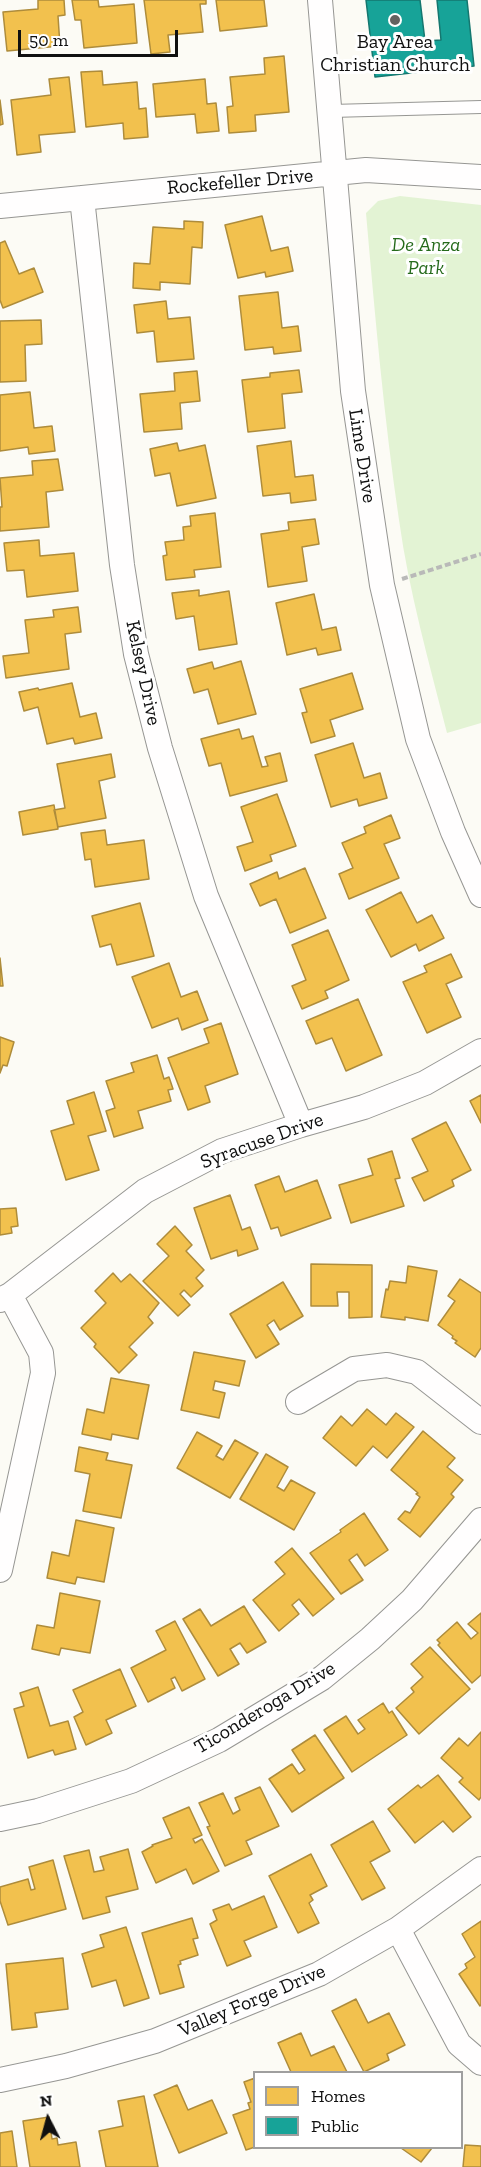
<!DOCTYPE html>
<style>
body{margin:0}
#map{position:relative;width:481px;height:2167px;overflow:hidden;background:#fcfbf5;font-family:"Zilla Slab",serif}
canvas{display:block}
.legend{position:absolute;left:253px;top:2071px;width:210px;height:78px;box-sizing:border-box;background:#fff;border:2px solid #9f9f9f;margin:0;padding:8px 10px;list-style:none;font-size:18px;color:#101010}
.legend li{display:flex;align-items:center;gap:12px;height:30px}
.legend b{width:30px;border:2px solid #9f9f9f}
.north{position:absolute;left:18px;top:2089px;width:60px;height:60px;-webkit-text-stroke:4px #fff;paint-order:stroke;rotate:354deg;font-size:16px;font-weight:700;line-height:24px;text-align:center;color:#101010}
.north::after{content:'';display:block;margin:auto;width:21px;height:27px;background:#101010;clip-path:polygon(50% 0,100% 100%,50% 72%,0 100%)}
.scale{position:absolute;left:18px;top:30px;width:160px;height:27px;box-sizing:border-box;border:3px solid #101010;border-top:0;padding-left:8px;font-size:18px;line-height:21px;white-space:nowrap;color:#101010;-webkit-text-stroke:4px #fff;paint-order:stroke}
</style>
<div id="map">
<canvas width="481" height="2167"></canvas>
<ul class="legend">
<li><b style="height:16px;background:#f2c14e"></b>Homes</li>
<li><b style="height:16px;background:#17a398"></b>Public</li>
</ul>
<div class="north">N</div>
<div class="scale">50 m</div>
</div>
<script>
const c = document.querySelector('canvas').getContext('2d');
c.lineJoin = 'round';
function fillPath(path, color) {
  c.fillStyle = color;
  c.fill(path, 'evenodd');
}
function stroke(path, color, width, dash) {
  c.strokeStyle = color;
  c.lineWidth = width;
  c.lineCap = dash ? 'butt' : 'round';
  c.setLineDash(dash || []);
  c.stroke(path);
}
function drawText(font, color, halo, rows, align = 'center') {
  c.font = font + ' "Zilla Slab",serif';
  c.lineWidth = 6;
  c.setLineDash([]);
  c.textBaseline = 'middle';
  c.strokeStyle = halo;
  c.fillStyle = color;
  for (const [text, x, y, turn = 0] of rows) {
    c.save();
    c.translate(x, y);
    c.rotate((+turn || 0) * Math.PI / 180);
    c.textAlign = isNaN(turn) ? turn : align;
    if (halo) c.strokeText(text, 0, 0);
    c.fillText(text, 0, 0);
    c.restore();
  }
}
const green = new Path2D(`
 M400,196l81,9v518l-34,10c-18,-71 -38,-141 -48,-213 -15,-102 -24,-204 -33,-307l12,-12z`);
const homes = new Path2D(`
 M38,0h26l1,15 -7,1 2,30 -53,5 -4,-39 35,-3z
 M72,0h26l1,7 35,-3 3,39 -53,5 -3,-28h-6z
 M144,0h62v4h-6l3,28 -35,3 2,17 -19,2z
 M216,0h48l3,26 -47,5z
 M284,56l5,56 -34,3 1,16 -27,2 -2,-26 6,-1 -3,-29 35,-3 -1,-16z
 M102,71l1,14 34,-3 2,27 7,-1 2,29 -24,2 -1,-16 -37,4 -5,-55z
 M69,77l6,55 -36,3 2,17 -24,3 -6,-55 40,-5 -2,-16z
 M205,79l2,25 9,-1 3,28 -22,2 -2,-19 -39,3 -3,-33z
 M0,100l3,24 -3,1z
 M262,216l9,35 17,-4 5,24 -27,6 -1,-5 -27,6 -13,-53z
 M184,221l19,1 -1,26 -10,-1 -2,37 -30,-2v8l-27,-2 1,-25 16,1 3,-37 31,2z
 M5,241l14,33 15,-6 9,24 -40,16 -3,-8v-57z
 M278,292l4,36 16,-2 3,25 -27,3 -1,-7 -28,3 -6,-54z
 M166,301l2,18 22,-2 4,42 -37,3 -3,-31 -17,2 -3,-28z
 M41,320l1,24 -17,1 1,36 -26,1v-61z
 M299,370l3,22 -20,2 3,34 -37,4 -6,-52 28,-3v-4z
 M197,371l3,30 -20,2 2,26 -38,3 -4,-38 35,-3 -1,-18z
 M30,392l4,36 18,-2 3,25 -26,3 -1,-7 -28,4v-56z
 M291,441l4,36 18,-2 3,25 -25,3 -1,-10 -27,3 -6,-50z
 M177,443l2,8 26,-6 11,53 -39,8 -7,-33 -15,3 -5,-27z
 M58,459l5,31 -17,2 3,35 -49,4v-24h2l-2,-29 33,-3 -1,-14z
 M215,513l6,54 -27,3 1,7 -29,3 -3,-24 4,-1 -2,-13 19,-2 -1,-13 8,-1 -1,-10z
 M315,519l4,25 -17,3 5,34 -39,6 -7,-53 28,-4 -1,-8z
 M39,540l1,16 34,-3 4,38 -51,6 -3,-27 -17,1 -3,-28z
 M199,590v6l30,-5 8,53 -38,6 -5,-34 -18,3 -4,-26z
 M314,594l8,36 14,-3 5,23 -23,5 -2,-7 -29,7 -11,-52z
 M78,607l3,25 -16,2 4,35 -63,9 -3,-22 26,-3 -4,-33 29,-3 -1,-7z
 M241,661l15,53 -38,10 -10,-35 -14,4 -7,-24 25,-7 2,7z
 M352,673l11,36 -33,11 5,16 -24,7 -9,-30 5,-1 -7,-23z
 M72,683l8,34 16,-4 6,25 -27,6 -2,-6 -26,6 -9,-37 -14,4 -5,-19 19,-4 1,2z
 M239,729l3,10 11,-3 9,31 6,-1 -3,-9 15,-4 7,28 -57,15 -9,-33 -12,3 -8,-27z
 M353,743l11,35 16,-5 7,25 -28,8 -2,-7 -26,8 -16,-52z
 M111,754l4,23 -16,4 7,37 -48,9 -4,-17 11,-2 -8,-44z
 M277,794l19,52 -26,9 2,6 -27,10 -8,-24 16,-5 -12,-35z
 M54,805l4,24 -35,6 -4,-23z
 M391,815l9,23 -16,6 15,34 -50,21 -10,-25 14,-6 -11,-25 24,-10 -2,-6z
 M105,830l2,15 37,-5 5,39 -54,8 -4,-28 -6,1 -4,-27z
 M305,868l21,50 -36,15 -14,-34 -16,7 -10,-22 27,-12 2,7z
 M401,892l16,31 15,-8 12,23 -25,13 -3,-7 -25,13 -25,-47z
 M140,903l14,53 -37,9 -6,-21 -11,3 -8,-31z
 M328,930l21,50 -24,11 3,7 -26,11 -10,-23 14,-6 -14,-35z
 M451,954l11,23 -16,7 15,33 -34,16 -24,-51 24,-10 -3,-6z
 M0,958l3,28h-3z
 M169,963l12,34 16,-6 11,29 -26,10 -4,-12 -26,10 -20,-51z
 M358,999l24,56 -36,16 -14,-33 -16,6 -10,-23z
 M221,1023l17,51 -33,12 5,16 -22,8 -20,-52 41,-15 -5,-14z
 M0,1037l14,5 -7,24 -4,-1 -3,8z
 M157,1055l7,24 5,-2 4,12 -5,1 3,11 -33,10 5,17 -29,9 -8,-26 9,-3 -9,-27 28,-9 -3,-9z
 M94,1092l12,39 -18,5 11,34 -33,10 -15,-49 23,-7 -7,-23z
 M481,1095v28l-11,-22z
 M446,1122l25,48 -19,10 2,6 -30,15 -12,-23 16,-7 -16,-32z
 M392,1151l8,27 -5,1 9,27 -53,17 -12,-38 34,-10 -5,-16z
 M279,1176l6,16 32,-12 14,38 -50,18 -3,-9 -7,2 -16,-44z
 M230,1195l12,35 8,-3 8,22 -20,7 -1,-6 -26,9 -17,-51z
 M16,1208l2,18 -7,1 1,6 -12,2v-26z
 M175,1226l17,19 -6,6 18,19 -8,8 7,8 -12,11 -7,-7 -4,4 10,11 -12,11 -35,-35 26,-25 -12,-12z
 M311,1264l61,1v52l-23,1v-26h-12l1,14h-27z
 M408,1266l29,5 -9,50 -23,-4v3l-24,-3 5,-28 2,1 2,-9 16,2z
 M113,1273l8,9 9,-8 29,29 -11,14 5,6 -24,24 8,8 -18,18 -25,-26 2,-3 -15,-16 25,-25 -11,-12z
 M460,1279l21,14v55l-6,9 -20,-14 2,-2 -5,-3 1,-2 -15,-11 17,-24 -7,-5z
 M283,1282l20,34 -23,14 -6,-10 -7,5 12,19 -23,14 -26,-44z
 M194,1352l51,9 -6,25 -24,-5 -2,9 12,3 -6,25 -38,-8z
 M111,1378l38,7 -11,54 -26,-5 -1,6 -29,-6 5,-25 17,4z
 M367,1409l19,16 10,-12 18,14 -27,31 -14,-12 -17,20 -33,-28 18,-22 11,10z
 M423,1431l32,27 -8,9 16,13 -12,14 3,3 -34,40 -22,-18 7,-8 5,2 10,-16 -4,-3 2,-1 -27,-23z
 M197,1432l25,14 -6,10 7,4 12,-20 23,13 -28,45 -53,-30z
 M79,1447l29,6 -2,7 26,5 -11,53 -38,-7 7,-37 -15,-3z
 M266,1454l22,13 -11,20 7,4 7,-11 24,13 -21,37 -54,-31z
 M364,1513l24,37 -23,16 -8,-12 -8,6 14,20 -22,14 -31,-41 31,-21 -1,-2z
 M76,1520l38,8 -10,54 -27,-5 -2,7 -28,-6 5,-26 17,4z
 M292,1548l42,51 -21,17 -14,-17 -7,6 7,9 -20,17 -26,-31 32,-26 -10,-12z
 M60,1593l40,8 -10,52 -29,-5 -2,7 -27,-6 5,-24 17,3z
 M244,1606l22,36 -19,11 -7,-10 -10,6 9,15 -21,12 -35,-57 17,-10 11,17z
 M481,1613v62l-9,8 -34,-38 2,-2 -3,-3 20,-18 14,17 7,-6 -10,-9z
 M175,1621l30,58 -23,12 -7,-14 -4,2 4,9 -27,14 -17,-34 35,-18 -10,-19z
 M430,1647l40,42 -51,45 -23,-26 18,-16 -3,-4 12,-11 -12,-13z
 M120,1669l16,37 -30,14 6,13 -26,12 -12,-28 9,-5 -10,-22z
 M38,1687l12,39 18,-5 8,28 -21,6 -2,-5 -25,8 -14,-49 10,-3 -4,-13z
 M383,1703l6,10 3,-2 15,24 -55,37 -28,-42 22,-14 12,18 7,-5 -7,-9z
 M481,1732v65l-2,3 -20,-18 4,-4 -22,-20 18,-20 9,8z
 M315,1735l29,43 -52,34 -23,-33 23,-15 7,10 6,-4 -13,-20z
 M438,1775l33,42 -18,15 -10,-11 -28,22 -27,-34 30,-24 3,3z
 M260,1787l19,39 -33,15 6,13 -27,12 -18,-39 3,-1 -11,-23 24,-10 10,21 7,-4 -5,-12z
 M189,1807l13,28 -9,4 2,4 7,-4 17,32 -26,13 -7,-15 -30,14 -14,-31 11,-6 -1,-1 20,-7 -9,-20z
 M373,1821l17,30 -20,11 15,26 -23,12 -31,-55z
 M128,1849l10,40 -32,8 4,15 -27,7 -19,-63 25,-6 5,22 10,-2 -4,-13z
 M311,1854l16,32 -17,9 3,5 -4,3 10,20 -21,10 -29,-57z
 M53,1860l13,49 -58,16 -8,-24v-14l28,-8 3,11 4,-1 -6,-22z
 M264,1896l13,31 -33,14 7,15 -24,10 -17,-42 7,-4 -4,-10 16,-6 3,6z
 M192,1918l6,20 -5,1 5,16 -18,6 1,3 -3,1 6,22 -24,7 -18,-61z
 M481,1921v84l-1,1 -21,-32 8,-6 -2,-4 10,-7 -13,-23z
 M126,1927l23,71 -25,8 -8,-26 -24,7 -10,-33 22,-7 -4,-12z
 M63,1958l5,51 -33,4 2,14 -25,3 -6,-66z
 M356,1999l12,24 21,-10 16,32 -18,9 2,6 -25,12 -32,-61z
 M301,2033l10,23 23,-10 13,26h-56l-13,-29z
 M255,2078v69l-9,3 -13,-35 17,-6 -2,-6 3,-1 -7,-20z
 M177,2085l11,25 24,-10 15,33 -48,20 -25,-58z
 M144,2096l14,71h-52l-7,-36 24,-5 -5,-25z
 M49,2117l3,22 5,-1 1,7 18,-3 4,25h-50l-7,-46z
 M12,2131l5,36h-17v-34z
 M465,2145l16,1v21h-18z
 M401,2148h31l-11,14z`);
const public = new Path2D(`
 M366,0h54l5,41 16,-1 -4,-40h30l7,66 -99,11z`);
const path = new Path2D(`
 M402,579l79,-25`);
const lane = new Path2D(`
 M331,111l150,-4`);
const street = new Path2D(`
 M320,0l33,391 29,194 36,154 35,93 28,63
 M82,198l40,367 14,89 24,94 46,148 95,229
 M0,206l366,-36 115,7
 M0,1300l10,-5 135,-104 77,-40 79,-26 63,-18 61,-24 56,-32
 M298,1402l56,-33 33,-4 30,7 64,50
 M0,1570l43,-197 -2,-20 -31,-58
 M0,1819l38,-8 93,-30 88,-41 103,-62 48,-39 42,-39 69,-80
 M398,1929l61,115 22,19
 M0,2080l66,-14 89,-25 164,-67 79,-45 83,-60`);
const markers = [
 [395,20,6,"#636260"]
];
const poiNames = [
 ["Bay Area",395,42],
 ["Christian Church",395,65]
];
const streetNames = [
 ["Rockefeller Drive",240,182,-5],
 ["Lime Drive",362,456,81],
 ["Kelsey Drive",143,673,78],
 ["Syracuse Drive",262,1141,-20],
 ["Ticonderoga Drive",265,1708,-31],
 ["Valley Forge Drive",252,2001,-23]
];
const parkNames = [
 ["De Anza",426,245],
 ["Park",426,268]
];
fillPath(green, '#e3f3d4');
fillPath(homes, '#f2c14e');
stroke(homes, '#ae8c3b', 1.5);
fillPath(public, '#17a398');
stroke(public, '#15776f', 1.5);
stroke(lane, '#969693', 14);
stroke(street, '#969693', 26);
stroke(path, '#b9b9b8', 4, [6, 3]);
stroke(lane, '#fffefe', 12);
stroke(street, '#fffefe', 24);
for (const [x, y, r, color] of markers) {
  const dot = new Path2D();
  dot.arc(x, y, r, 0, 2 * Math.PI);
  c.fillStyle = color;
  c.fill(dot);
  stroke(dot, '#fff', 2);
}
drawText('20px', '#101010', '#fff', poiNames);
drawText('20px', '#101010', '#fff', streetNames);
drawText('italic 20px', '#266b1c', '#fff', parkNames);
</script>
